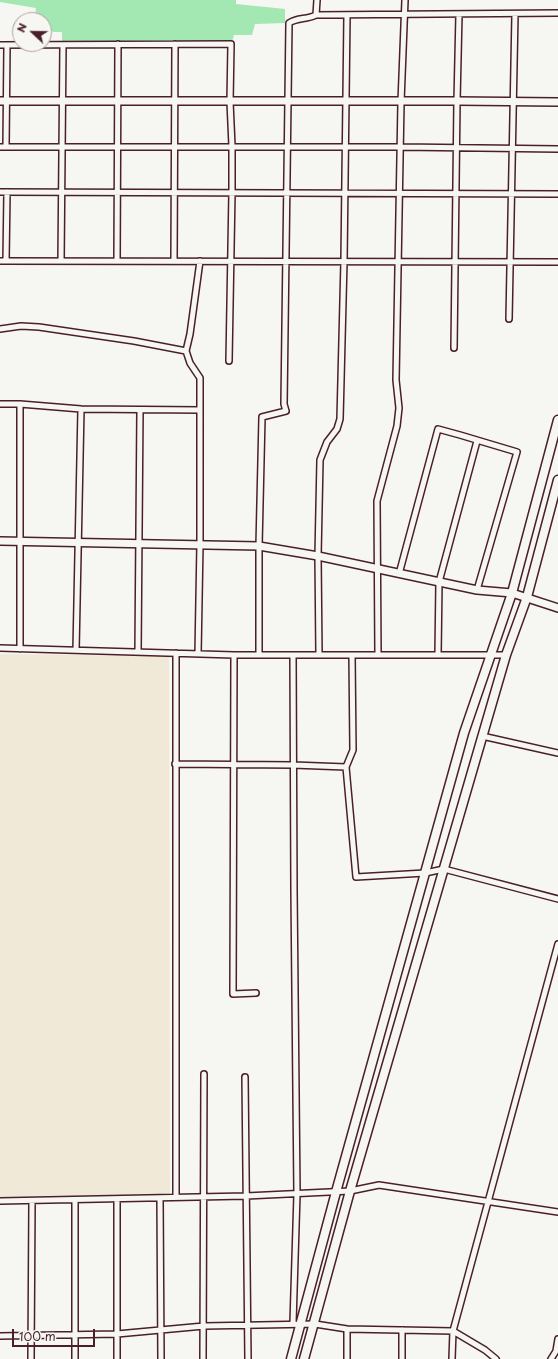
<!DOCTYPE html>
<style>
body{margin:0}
#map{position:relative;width:558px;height:1359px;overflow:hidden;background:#f6f6f2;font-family:"Playpen Sans",sans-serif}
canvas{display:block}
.north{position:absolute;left:12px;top:12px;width:40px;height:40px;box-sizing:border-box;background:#f6f6f2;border:1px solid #b1a0a2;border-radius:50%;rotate:292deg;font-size:11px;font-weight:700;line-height:16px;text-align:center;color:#4a1f2b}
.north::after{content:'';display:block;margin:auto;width:14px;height:18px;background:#4a1f2b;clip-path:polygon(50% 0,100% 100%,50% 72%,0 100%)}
.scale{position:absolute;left:12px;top:1329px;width:83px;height:18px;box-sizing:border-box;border:2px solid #4a1f2b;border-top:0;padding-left:5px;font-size:12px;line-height:14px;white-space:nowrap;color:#4a1f2b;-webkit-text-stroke:3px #f6f6f2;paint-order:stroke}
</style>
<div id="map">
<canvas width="558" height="1359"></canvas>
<div class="north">N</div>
<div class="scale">100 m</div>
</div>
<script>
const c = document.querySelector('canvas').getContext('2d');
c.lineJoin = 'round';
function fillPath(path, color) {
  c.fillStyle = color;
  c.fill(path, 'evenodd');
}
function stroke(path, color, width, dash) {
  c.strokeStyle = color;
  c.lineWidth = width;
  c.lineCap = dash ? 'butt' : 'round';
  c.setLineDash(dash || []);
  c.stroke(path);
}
const built = new Path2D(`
 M0,654l169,2 1,539 -170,3z`);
const green = new Path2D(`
 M0,0h236v4l49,5v14l-30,1 -3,11h-18l-2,7 -170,1v-11h-9l-9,-8v-4h-5l-4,-4 1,-8 -36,-6z`);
const street = new Path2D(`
 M316,15l1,-15
 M0,45l231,-1 -1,58 2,44v46l-3,169
 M0,147h401l157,2
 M6,147l1,-102
 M0,192l558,2
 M0,261l558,1
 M6,261l1,-69
 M61,261l2,-216
 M117,261l1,-217
 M174,261l1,-217
 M509,319l6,-305
 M0,329l21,-3 18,1 95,14 52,10
 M454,348l3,-247 2,-87
 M0,404h20l61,5 119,1
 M399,574l39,-145 22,6 57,17 -40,138
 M0,648l234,7h272
 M20,649v-245
 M76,650l5,-241
 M138,652l2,-242
 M176,653v544
 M198,654l2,-110v-166l-10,-15 -4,-12 4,-17 10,-73
 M234,655l-1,339 23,-1
 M259,655v-109l3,-129 24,-6 -2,-7 5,-381c9,-6 17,-3 27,-8l242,-2
 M319,655l-1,-99 2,-96 7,-18 10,-13 3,-10 4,-158 3,-246
 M352,655l1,95 -7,17 10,110 69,-4 19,-4 114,30
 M378,655l-1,-154 20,-75 2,-18 -3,-28 5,-278 4,-102
 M438,655l1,-73 38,-141
 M482,736l76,17
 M175,764l118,1 53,2
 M245,1077l3,282
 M160,1198l1,161
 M0,1201l246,-5 104,-5 29,-6 179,27
 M293,1323l4,-129 -3,-304 -1,-235
 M347,1329v30
 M0,1336l117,-2 87,-8 111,-2 32,5 106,2 32,19 11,9
 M31,1359l1,-158
 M75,1359v-159
 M117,1359v-160
 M203,1359l1,-285
 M402,1359v-29
 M452,1359l1,-28 105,-387
 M551,1359l5,-8 2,-12`);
const secondary = new Path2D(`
 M0,101h457l101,1
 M0,541l259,5 59,10 159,34 35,3 46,15`);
const primary = new Path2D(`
 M291,1359l45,-167 128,-459 48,-140 46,-173
 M304,1359l46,-168 156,-536 21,-58 31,-117`);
fillPath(built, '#f1e9d8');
fillPath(green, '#a3e7b2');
stroke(street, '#4a1f2b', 8);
stroke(secondary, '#4a1f2b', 10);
stroke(primary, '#4a1f2b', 11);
stroke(street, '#f6f6f2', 5);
stroke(secondary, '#f6f6f2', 7);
stroke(primary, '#f6f6f2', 8);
</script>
